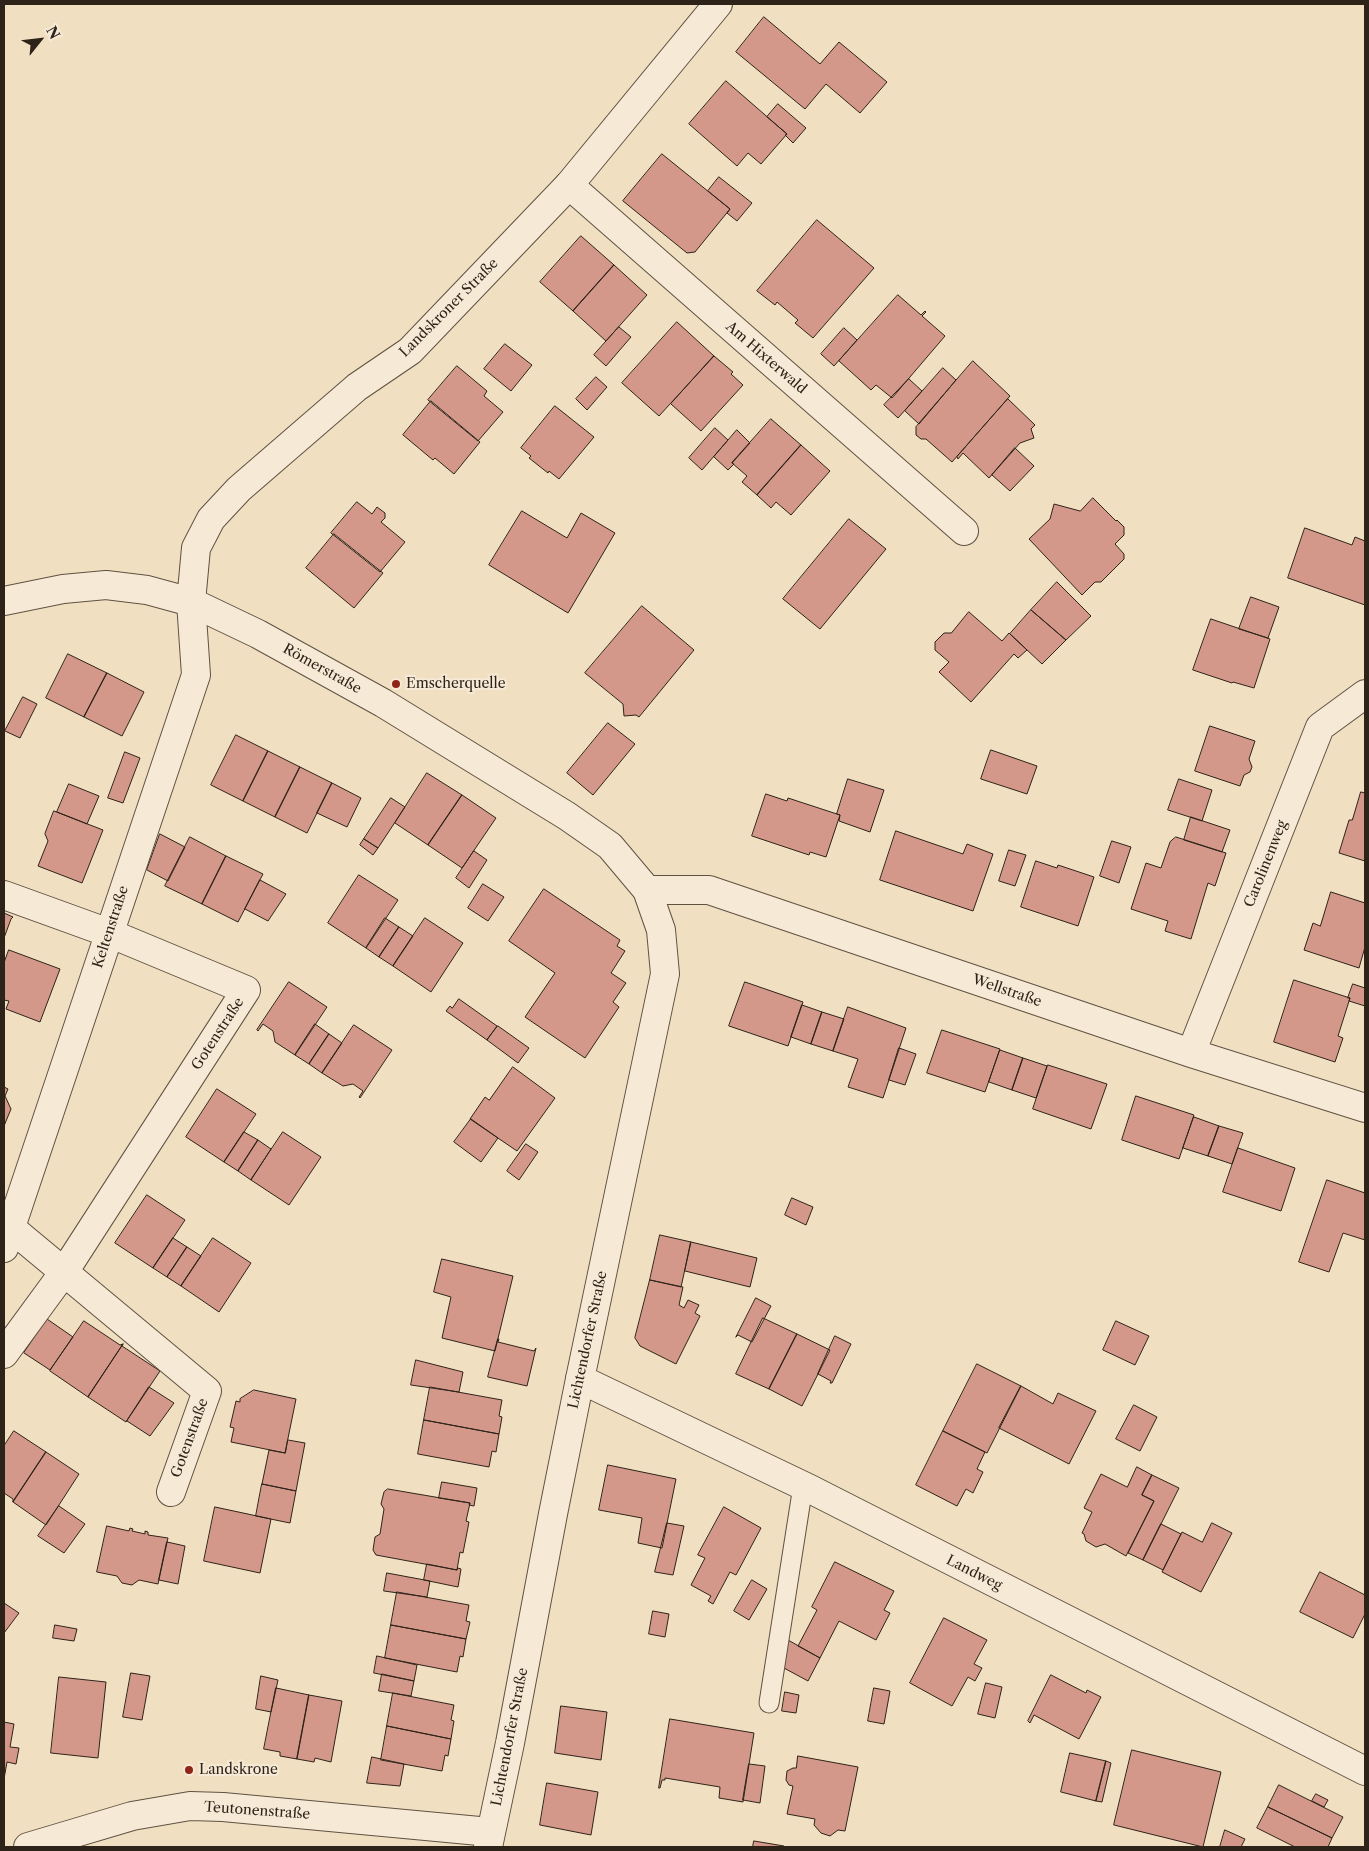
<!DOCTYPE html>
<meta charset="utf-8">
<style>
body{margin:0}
#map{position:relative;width:1369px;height:1851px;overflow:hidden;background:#f1dfc1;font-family:"Libre Caslon Text",serif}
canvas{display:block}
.frame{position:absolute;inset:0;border:5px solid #2e2318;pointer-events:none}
.north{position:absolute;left:15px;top:15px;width:50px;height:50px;-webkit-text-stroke:4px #f6ead7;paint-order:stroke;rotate:61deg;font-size:14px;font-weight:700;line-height:20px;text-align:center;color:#2e2318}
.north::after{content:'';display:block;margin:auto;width:18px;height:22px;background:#2e2318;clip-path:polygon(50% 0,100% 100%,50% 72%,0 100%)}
</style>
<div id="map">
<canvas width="1369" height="1851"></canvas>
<div class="frame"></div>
<div class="north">N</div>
</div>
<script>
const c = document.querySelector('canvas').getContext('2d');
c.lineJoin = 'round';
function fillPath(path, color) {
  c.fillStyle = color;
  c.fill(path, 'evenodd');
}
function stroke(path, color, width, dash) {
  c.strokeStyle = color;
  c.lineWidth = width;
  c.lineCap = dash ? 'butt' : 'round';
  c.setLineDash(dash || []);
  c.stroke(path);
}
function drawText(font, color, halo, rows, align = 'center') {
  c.font = font + ' "Libre Caslon Text",serif';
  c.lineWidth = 4;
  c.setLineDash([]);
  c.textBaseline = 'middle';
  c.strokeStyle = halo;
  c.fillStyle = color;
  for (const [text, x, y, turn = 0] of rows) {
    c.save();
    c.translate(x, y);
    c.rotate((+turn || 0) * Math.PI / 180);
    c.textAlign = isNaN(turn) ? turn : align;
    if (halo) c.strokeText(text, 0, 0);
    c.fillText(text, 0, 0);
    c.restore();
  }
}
const building = new Path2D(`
 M764,17l56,47 19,-22 48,40 -27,31 -34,-29 -21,25 -69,-57z
 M726,81l61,53 -26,30 -13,-11 -11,13 -48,-42z
 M778,104l28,24 -13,15 -8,-8 2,-1 -20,-17z
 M662,154l68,55 -35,43 -8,1 -64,-52z
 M719,177l33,26 -15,18 -10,-8 3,-4 -22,-18z
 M817,220l57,48 -61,70 -18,-15 3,-3 -21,-18 -2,3 -18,-14z
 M581,236l33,29 -41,46 -33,-29z
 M614,265l33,30 -41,46 -33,-30z
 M898,295l23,20 4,-4 1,1 -4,4 23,20 -53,62 -16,-13 -5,5 -32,-29z
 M677,322l37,34 -55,60 -37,-33z
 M619,327l12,10 -25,29 -12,-11z
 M844,328l13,12 -23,26 -13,-12z
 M505,344l27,21 -21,26 -27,-22z
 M714,356l19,16 -2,2 12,11 -42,46 -30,-27z
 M973,361l37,35 -58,66 -26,-23h-5l-5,-4v-8z
 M457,366l30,25 -3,5 19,16 -25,29 -50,-41z
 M943,368l13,12 -37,44 -14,-13z
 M596,377l11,10 -20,23 -11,-11z
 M909,379l13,12 -24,27 -14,-13z
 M1008,399l27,26 -4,4 3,9 -14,5 -31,35 -26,-25 -5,6 -1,-2z
 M431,401l49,41 -26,32 -19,-16 -2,2 -30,-25z
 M555,406l39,31 -35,42 -10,-8 -1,2 -19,-15 2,-2 -10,-8z
 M771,419l30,26 -44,50 -15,-13 5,-6 -15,-13z
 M715,428l13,12 -26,30 -13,-12z
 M737,430l13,13 -18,20 2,1 -6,6 -14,-13z
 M801,445l29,26 -39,44 -15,-13 -5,6 -14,-13z
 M1015,448l19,18 -24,25 -18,-16z
 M1093,498l23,23 1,-1 7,7v8l-9,9 9,10v5l-23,23h-6l-13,13 -53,-56 21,-20 4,-15 26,7z
 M357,502l15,12 5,-7 8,6v5l-4,4 24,20 -25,30 -49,-39z
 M522,511l45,27 14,-25 34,20 -47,80 -79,-48z
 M849,519l37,30 -66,80 -37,-30z
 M1305,528l47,17 3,-8 10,4v64l-77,-27z
 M334,534l49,39 -29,35 -48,-40z
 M1057,582l34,34 -25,24 -35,-30z
 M1251,597l28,10 -11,31 -29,-9z
 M642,606l52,44 -55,67 -3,-2 -12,1 -1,-12 -38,-31z
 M1031,610l35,30 -24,24 -32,-30z
 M969,612l33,29 7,-8 18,17 -9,8 -4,-4 -43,48 -32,-30 10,-10 -14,-12v-8l9,-9h7z
 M1211,619l59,20 -16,49 -21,-6 -1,1 -39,-13z
 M68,654l39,19 -23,44 -38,-19z
 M107,673l37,19 -22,44 -38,-19z
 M23,697l14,7 -17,34 -15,-7z
 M608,723l27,21 -42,51 -26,-22z
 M1210,726l45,15 -6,18 3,8 -2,5 -6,3 -4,11 -45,-15z
 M236,735l32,16 -25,50 -32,-16z
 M991,750l46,16 -10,28 -46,-15z
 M268,751l32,16 -25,50 -32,-16z
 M125,752l15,6 -17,45 -15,-5z
 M300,767l32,16 -25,50 -32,-16z
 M427,773l35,22 -34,50 -33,-22z
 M848,779l36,11 -14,42 -31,-11 1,-6 -3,-1z
 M1179,779l33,11 -10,31 -34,-11z
 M332,783l29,15 -14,29 -30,-14z
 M69,784l30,12 -12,28 -30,-12z
 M1361,792l4,1v68l-26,-8 10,-33h3z
 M766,794l21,7 1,-3 52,17 -14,42 -16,-5 -1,3 -57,-19z
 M462,795l34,23 -34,50 -34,-23z
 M391,798l14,9 -27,41 -14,-9z
 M54,811l49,19 -21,53 -44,-17 10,-25 -3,-7z
 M1191,817l39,13 -8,22 -38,-12z
 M896,831l67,23 4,-10 26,10 -20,57 -93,-31z
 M160,834l25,13 -17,34 -21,-11z
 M190,837l36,19 -24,48 -37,-18z
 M1176,837l50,16 -11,33 -7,-3 -17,56 -26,-8 3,-10 -37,-12 15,-46 15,5 9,-26z
 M364,839l14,9 -5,7 -13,-10z
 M1112,841l19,6 -12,36 -19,-7z
 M1009,850l17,5 -11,31 -16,-5z
 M474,851l13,9 -18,28 -13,-10z
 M226,856l37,18 -25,48 -36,-18z
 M1036,861l21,7 1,-3 36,12 -16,49 -57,-19z
 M359,875l39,25 -32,48 -38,-25z
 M260,880l26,14 -18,27 -23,-12z
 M483,884l21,13 -16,24 -20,-13z
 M544,889l76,51 -3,6 8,5 -14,22 15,10 -13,19 6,5 -34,51 -60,-41 30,-44 -46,-32z
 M1331,892l34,11v44l-6,21 -55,-18 9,-27 7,3z
 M4,913l9,4 -2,2 -7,19z
 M385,918l14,9 -20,30 -13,-9z
 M425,918l38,25 -32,49 -38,-26z
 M399,927l14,9 -20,30 -14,-9z
 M9,950l51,19 -20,53 -34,-13 3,-8 -5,-1v-37z
 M1294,980l56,18 -12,38 5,2 -8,24 -61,-20z
 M289,982l38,25 -32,48 -20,-13 -2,-11 -10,-7 -5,7 -1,-1z
 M745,982l58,20 -15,44 -59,-20z
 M1353,984l12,4v18l-16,-5 1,-3h-2z
 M459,999l38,27 -10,14 -41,-29 4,-5 2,2z
 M802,1005l20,7 -11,32 -20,-7z
 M848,1007l58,21 -23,70 -35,-11 10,-28 -25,-8z
 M822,1012l22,7 -11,32 -22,-7z
 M315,1024l14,10 -20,30 -14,-9z
 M354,1025l38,25 -32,48 -1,-1 4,-6 -10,-7 -10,2 -21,-13z
 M498,1026l31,22 -11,15 -31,-23z
 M942,1030l58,19 -15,43 -58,-19z
 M329,1034l13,9 -20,30 -13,-9z
 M899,1048l17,6 -11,31 -16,-5z
 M1000,1050l23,8 -11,32 -23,-8z
 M1023,1058l24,8 -11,32 -24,-8z
 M1048,1065l59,19 -16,45 -58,-20z
 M513,1067l42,31 -38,53 -47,-32 15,-22 4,3z
 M4,1087l4,2 -3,7 6,13 -7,17z
 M217,1089l39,25 -32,48 -38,-25z
 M1136,1096l58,19 -15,44 -57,-19z
 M1194,1117l25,9 -11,30 -25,-8z
 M471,1119l27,19 -17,24 -27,-20z
 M1219,1126l24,7 -11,31 -24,-8z
 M244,1132l14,8 -20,31 -14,-9z
 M283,1132l38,25 -32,48 -38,-25z
 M258,1140l13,9 -20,31 -13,-9z
 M526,1144l12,8 -19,28 -12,-9z
 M1238,1148l57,20 -14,43 -58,-19z
 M1327,1180l38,13v47l-22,-7 -14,39 -30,-10z
 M147,1195l38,25 -32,48 -38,-25z
 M792,1198l21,9 -7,18 -21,-10z
 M660,1235l31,7 -10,45 -31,-7z
 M173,1238l14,9 -20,30 -14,-9z
 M213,1238l38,25 -32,49 -38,-26z
 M691,1242l66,16 -7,29 -65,-16z
 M187,1247l14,9 -20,30 -14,-9z
 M442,1259l71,17 -18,75 -53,-13 9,-41 -17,-5z
 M650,1280l33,7 -4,18 5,3 4,-8 11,5 -4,8 5,3 -24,48 -36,-18 -5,-8z
 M756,1298l15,8 -19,36 -14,-7 -2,2z
 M763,1318l34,16 -28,55 -33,-15z
 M47,1319l26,18 -23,33 -26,-17z
 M84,1321l36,24 3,-1 -35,53 -38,-26z
 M1116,1321l33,15 -14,29 -32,-15z
 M797,1334l33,16 -28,56 -33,-17z
 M835,1336l16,8 -19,39h-2l1,-2 -13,-7z
 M498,1339h1l-1,3 36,9 2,-3 -9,38 -39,-9z
 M123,1344l-1,2 38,25 -34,51 -38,-25z
 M416,1360l47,12 -4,20 -48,-7z
 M977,1364l44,22 -34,67 -44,-22z
 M1021,1386l32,18 5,-11 38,18 -27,53 -70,-36z
 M149,1387l25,16 -24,33 -23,-15z
 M430,1387l72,13 -3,16 3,1 -3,17 -75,-14z
 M254,1390l42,9 -11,54 -54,-11 3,-14 -4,-1 6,-26 4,1v-3z
 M1134,1405l23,12 -17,34 -24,-12z
 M424,1420l75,14 -3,18 -4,-1 -3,16 -71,-13z
 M14,1431l32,21 -33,50v-3l-9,-6v-47z
 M943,1431l42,21 -8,17 6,3 -10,21 -7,-4 -9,17 -41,-21z
 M288,1440l17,3 -9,48 -34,-7 7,-34 16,3z
 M46,1452l33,22 -33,51 -33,-23z
 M608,1465l68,14 -14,69 -24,-5 4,-25 -43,-8z
 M1137,1467l15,8 -10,20 12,6 -28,55 -21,-12 -9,3 -10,-6 -2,-7 -2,-1 10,-21 -8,-4 17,-34 26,13z
 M1152,1475l27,13 -36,72 -15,-7 26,-52 -12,-6z
 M442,1482l35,6 -3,18 -5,-1 1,-2 -31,-5z
 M262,1484l34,7 -6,32 -34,-7z
 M388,1489l82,14 -4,18 3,1 -6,31 -3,-1 -3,18 -81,-15 -3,-5 2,-13 5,-3 4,-25 -3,-5 3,-12z
 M59,1506l26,18 -21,29 -26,-17z
 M215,1507l56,12 -11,54 -56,-12z
 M724,1507l37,21 -25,47 -6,-3 -17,32 -5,-3 3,-5 -20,-11 14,-27 -7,-3z
 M667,1523l17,3 -11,49 -18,-3z
 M1212,1523l20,10 -31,59 -39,-20 20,-40 20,10z
 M1161,1524l20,10 -18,36 -20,-10z
 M107,1526l22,5 1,-3 3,1 -1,2 13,3v-3l3,1v3l20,3 -10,46 -19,-4 -7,5 -10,-2 -5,-7 -20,-4z
 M167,1542l18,4 -7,38 -19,-4z
 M835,1562l59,29 -10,19 6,3 -14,27 -37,-19 -19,37 -22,-12 19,-36 -5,-3z
 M427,1564l30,6 1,-2 3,1 -3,18 -34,-7z
 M1320,1572l45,23v19l-12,24 -53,-26z
 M387,1573l43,8 -3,16 -43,-6z
 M752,1580l15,9 -18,31 -15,-9z
 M397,1592l72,13 -3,16 4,1 -4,17 -75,-14z
 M4,1603l15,10 -15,20z
 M653,1611l16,3 -4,23 -16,-3z
 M944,1618l43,22 -13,24 8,4 -7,13 -7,-4 -16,29 -42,-23z
 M55,1625l22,4 -3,12 -21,-3z
 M391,1625l75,14 -3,18 -3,-1 -3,16 -72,-14z
 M788,1640l32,18 -12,23 -24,-13z
 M377,1656l40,9 -3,16 -40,-8z
 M131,1673l19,3 -8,44 -19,-3z
 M382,1674l32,7 -3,15 -32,-5z
 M1051,1675l35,18 1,-3 14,7 -22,42 -45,-24 -4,8 -2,-2z
 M261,1676l17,4 -7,32 -15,-3z
 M59,1677l47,5 -8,76 -47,-5z
 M986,1683l16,4 -7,31 -17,-4z
 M276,1688l33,7 -12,64 -17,-3v-4l-16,-3z
 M874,1688l16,3 -6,33 -16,-3z
 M785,1692l14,3 -3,18 -14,-2z
 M393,1693l61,12 -3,15 3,1 -3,18 -64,-13z
 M309,1695l33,6 -11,61 -16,-4 -1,4 -17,-3z
 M561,1706l46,6 -6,48 -46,-7z
 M670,1719l84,14 -11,69 -24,-4 1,-11 -55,-9v2h-3l-2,8h-1z
 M4,1722l10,2 -4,23 9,1 -3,16 -9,-2 -3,17z
 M387,1726l64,13 -3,17 -3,-1 -3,16 -61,-11z
 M1132,1750l89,22 -18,75 -89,-22z
 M1070,1753l36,8 -10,40 -35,-9z
 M798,1756l60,11 -13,64 -7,-1 -8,6 -9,-3 -7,-8 1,-6 -28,-5 6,-28 -4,-1 -3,-5 1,-9 6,-3h3z
 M372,1757l32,7 -4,22 -33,-3z
 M1106,1761l5,2 -9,39 -6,-1z
 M749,1764l16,2 -5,37 -17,-3z
 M547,1783l51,9 -7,43 -51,-10z
 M1279,1785l64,32 -11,21 -64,-31z
 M1316,1794l12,6 -4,7 -12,-6z
 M1268,1807l64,31 -4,9h-33l-38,-19z
 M1225,1830l20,9 -4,8h-21z
 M754,1841l30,5v1h-31z`);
const service = new Path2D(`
 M769,1703l34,-217`);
const minor = new Path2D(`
 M569,185l395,346
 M647,890h62l482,163 174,55
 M4,895l105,38 137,57 -182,282 143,119 -36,101
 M1191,1053l129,-326 45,-33
 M4,1248l192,-573 -5,-73
 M4,1354l60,-82 -53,-44
 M580,1379l232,111 553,281
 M28,1847l104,-31 58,-10 33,1 267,25`);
const tertiary = new Path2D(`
 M4,601l59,-12 43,-4 41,5 44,12 67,32 125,69 184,113 43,30 37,44 14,40 4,44 -85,405 -27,135 -43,229 -22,104
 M191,602l5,-54 15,-29 28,-30 118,-102 53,-36 159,-166 149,-181`);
const markers = [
 [396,684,5,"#8f2418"],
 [189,1770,5,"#8f2418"]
];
const streetNames = [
 ["Landskroner Straße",449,308,-45],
 ["Am Hixterwald",766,358,41],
 ["Römerstraße",322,669,29],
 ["Carolinenweg",1266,864,-68],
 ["Keltenstraße",111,927,-72],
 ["Wellstraße",1007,991,19],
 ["Gotenstraße",218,1034,-57],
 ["Lichtendorfer Straße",588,1340,-78],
 ["Gotenstraße",190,1438,-70],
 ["Landweg",974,1573,27],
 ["Lichtendorfer Straße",510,1737,-79],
 ["Teutonenstraße",257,1811,4]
];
const poiNames = [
 ["Emscherquelle",406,684],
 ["Landskrone",199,1770]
];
fillPath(building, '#d4988b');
stroke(building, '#2e2318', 1);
stroke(service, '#5f5242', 21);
stroke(minor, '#5f5242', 30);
stroke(tertiary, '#5f5242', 30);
stroke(service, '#f6ead7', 19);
stroke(minor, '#f6ead7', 28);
stroke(tertiary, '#f6ead7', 28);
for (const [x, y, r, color] of markers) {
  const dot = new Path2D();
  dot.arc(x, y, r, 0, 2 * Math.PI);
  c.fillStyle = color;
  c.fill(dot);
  stroke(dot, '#f6ead7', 2);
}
drawText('14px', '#2e2318', '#f6ead7', streetNames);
drawText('14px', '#2e2318', '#f6ead7', poiNames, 'left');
</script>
